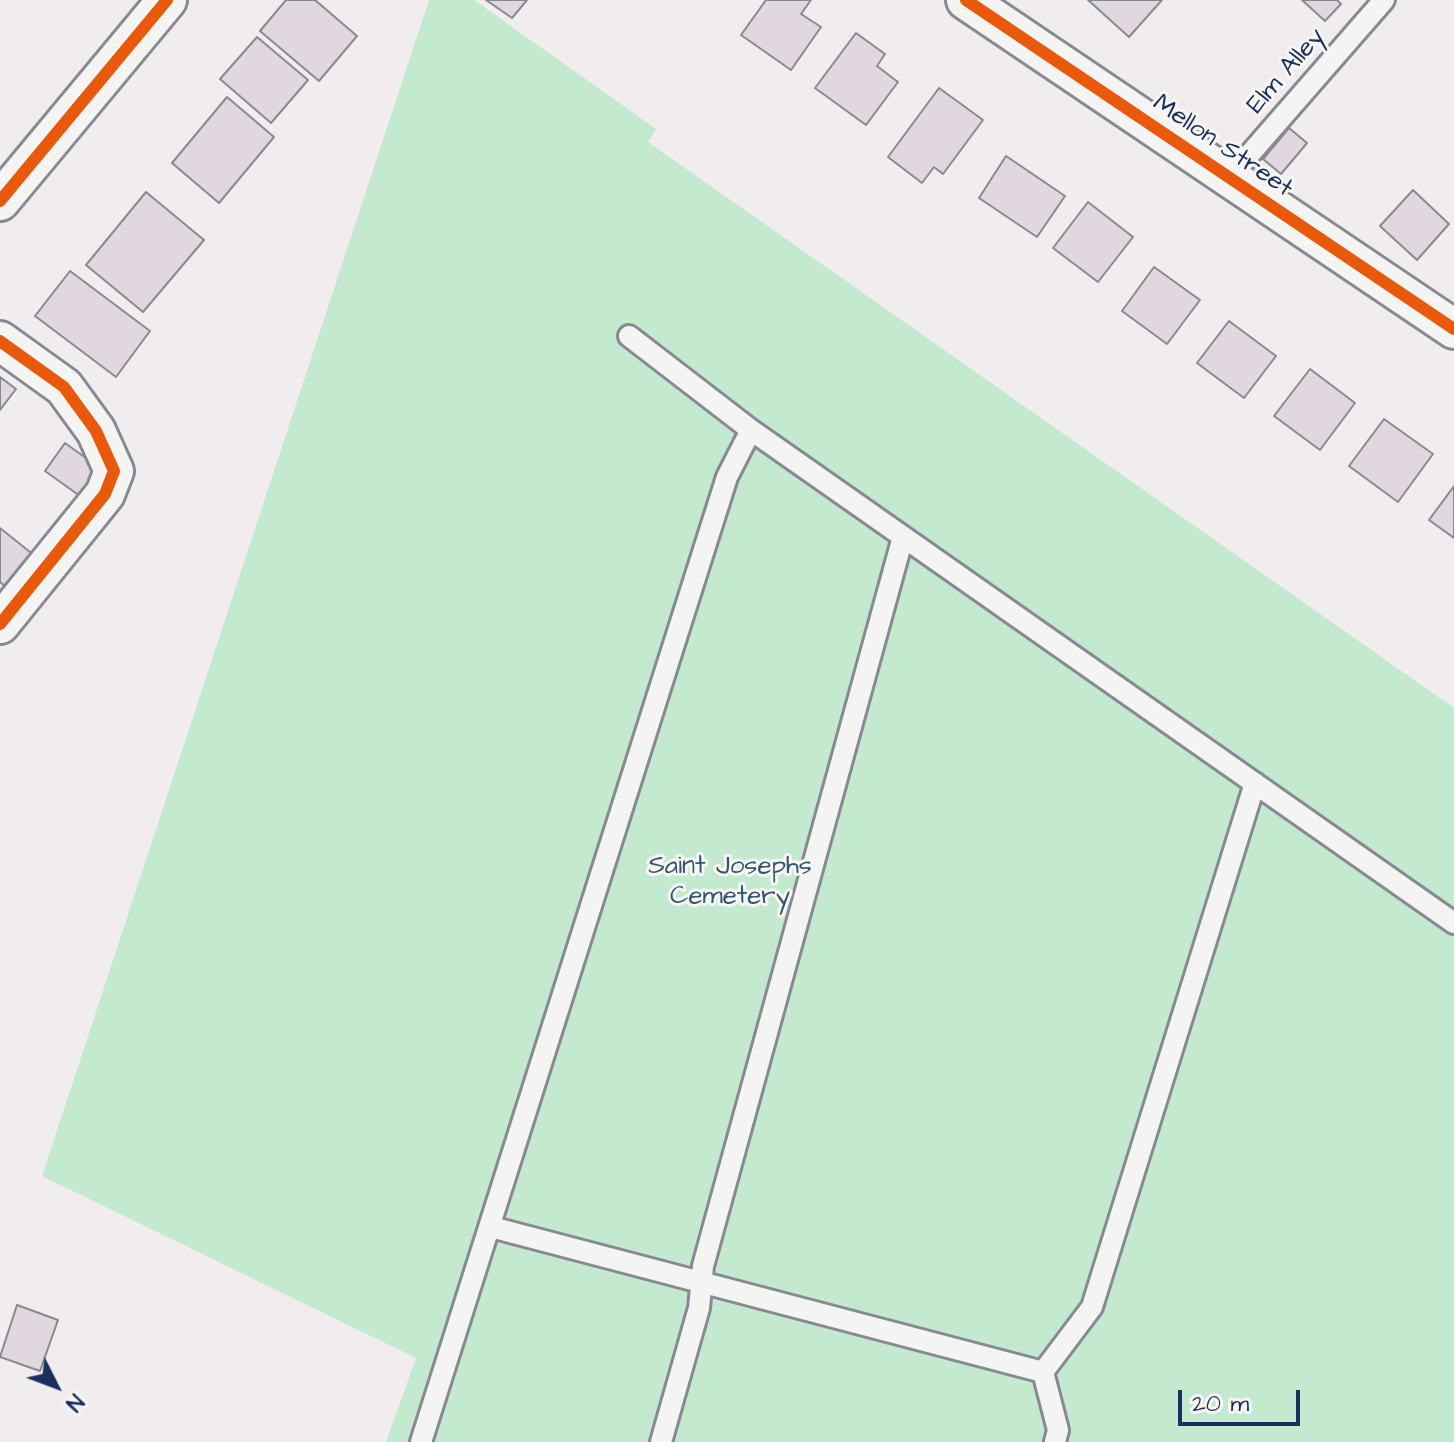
<!DOCTYPE html>
<style>
body{margin:0}
#map{position:relative;width:1454px;height:1442px;overflow:hidden;background:#f1edef;font-family:"Architects Daughter",sans-serif}
canvas{display:block}
.north{position:absolute;left:16px;top:1346px;width:80px;height:80px;-webkit-text-stroke:6px #f6f6f2;paint-order:stroke;rotate:132deg;font-size:22px;font-weight:700;line-height:32px;text-align:center;color:#1b2f5e}
.north::after{content:'';display:block;margin:auto;width:28px;height:36px;background:#1b2f5e;clip-path:polygon(50% 0,100% 100%,50% 72%,0 100%)}
.scale{position:absolute;left:1178px;top:1390px;width:122px;height:36px;box-sizing:border-box;border:4px solid #1b2f5e;border-top:0;padding-left:10px;font-size:24px;line-height:28px;white-space:nowrap;color:#1b2f5e;-webkit-text-stroke:6px #f6f6f2;paint-order:stroke}
</style>
<div id="map">
<canvas width="1454" height="1442"></canvas>
<div class="north">N</div>
<div class="scale">20 m</div>
</div>
<script>
const c = document.querySelector('canvas').getContext('2d');
c.lineJoin = 'round';
function fillPath(path, color) {
  c.fillStyle = color;
  c.fill(path, 'evenodd');
}
function stroke(path, color, width, dash) {
  c.strokeStyle = color;
  c.lineWidth = width;
  c.lineCap = dash ? 'butt' : 'round';
  c.setLineDash(dash || []);
  c.stroke(path);
}
function drawText(font, color, halo, rows, align = 'center') {
  c.font = font + ' "Architects Daughter",sans-serif';
  c.lineWidth = 6;
  c.setLineDash([]);
  c.textBaseline = 'middle';
  c.strokeStyle = halo;
  c.fillStyle = color;
  for (const [text, x, y, turn = 0] of rows) {
    c.save();
    c.translate(x, y);
    c.rotate((+turn || 0) * Math.PI / 180);
    c.textAlign = isNaN(turn) ? turn : align;
    if (halo) c.strokeText(text, 0, 0);
    c.fillText(text, 0, 0);
    c.restore();
  }
}
const green = new Path2D(`
 M429,0h45l182,129 -8,13 806,566v734h-1068l30,-84 -374,-182z`);
const building = new Path2D(`
 M286,0h29l42,36 -38,45 -59,-50z
 M486,0h41l-15,18z
 M766,0h45l-10,14 20,13 -30,43 -50,-35z
 M1088,0h74l-33,37z
 M1302,0h35l4,4 -16,17z
 M856,33l29,21 -8,12 21,16 -32,43 -51,-37z
 M257,37l51,43 -37,43 -51,-44z
 M939,88l44,32 -40,54 -9,-7 -12,16 -34,-26z
 M227,97l47,40 -55,66 -47,-40z
 M1289,128l18,15 -26,31 -18,-15z
 M1006,156l59,40 -28,41 -58,-39z
 M1413,190l36,34 -32,36 -37,-34z
 M146,192l58,48 -61,72 -57,-47z
 M1088,202l45,35 -35,45 -45,-34z
 M1154,267l46,33 -33,44 -45,-33z
 M70,271l80,60 -34,46 -81,-61z
 M1229,321l47,35 -32,42 -47,-35z
 M1310,369l45,34 -35,47 -46,-34z
 M0,377l16,12 -16,21z
 M1384,419l49,35 -35,48 -49,-36z
 M65,443l39,28 -20,28 -39,-28z
 M1454,486v52l-25,-18z
 M0,528l35,28 -27,33 -8,-7z
 M17,1305l41,15 -18,51 -40,-14z`);
const service = new Path2D(`
 M1229,178l155,-178
 M629,336l122,94 703,493
 M491,1227l552,145
 M421,1442l306,-965 24,-47
 M661,1442l38,-134 4,-42 200,-729
 M1055,1442l3,-12 -15,-58 49,-65 163,-524`);
const minor = new Path2D(`
 M966,0l488,329
 M0,201l167,-201
 M0,341l64,46 32,44 18,40 -9,23 -105,130`);
const cycleway = new Path2D(`
 M966,0l488,329
 M0,201l167,-201
 M0,341l64,46 32,44 18,40 -9,23 -105,130`);
const streetNames = [
 ["Elm Alley",1287,72,-49],
 ["Mellon Street",1222,147,34]
];
const parkNames = [
 ["Saint Josephs",730,868],
 ["Cemetery",730,898]
];
fillPath(green, '#c3e9cf');
fillPath(building, '#e1d7df');
stroke(building, '#878993', 2);
stroke(service, '#878993', 26);
stroke(minor, '#878993', 44);
stroke(service, '#f4f4f2', 20);
stroke(minor, '#f4f4f2', 38);
stroke(cycleway, '#e8590c', 12);
drawText('26px', '#1b2f5e', '#f6f6f2', streetNames);
drawText('26px', '#35546f', '#f6f6f2', parkNames);
</script>
